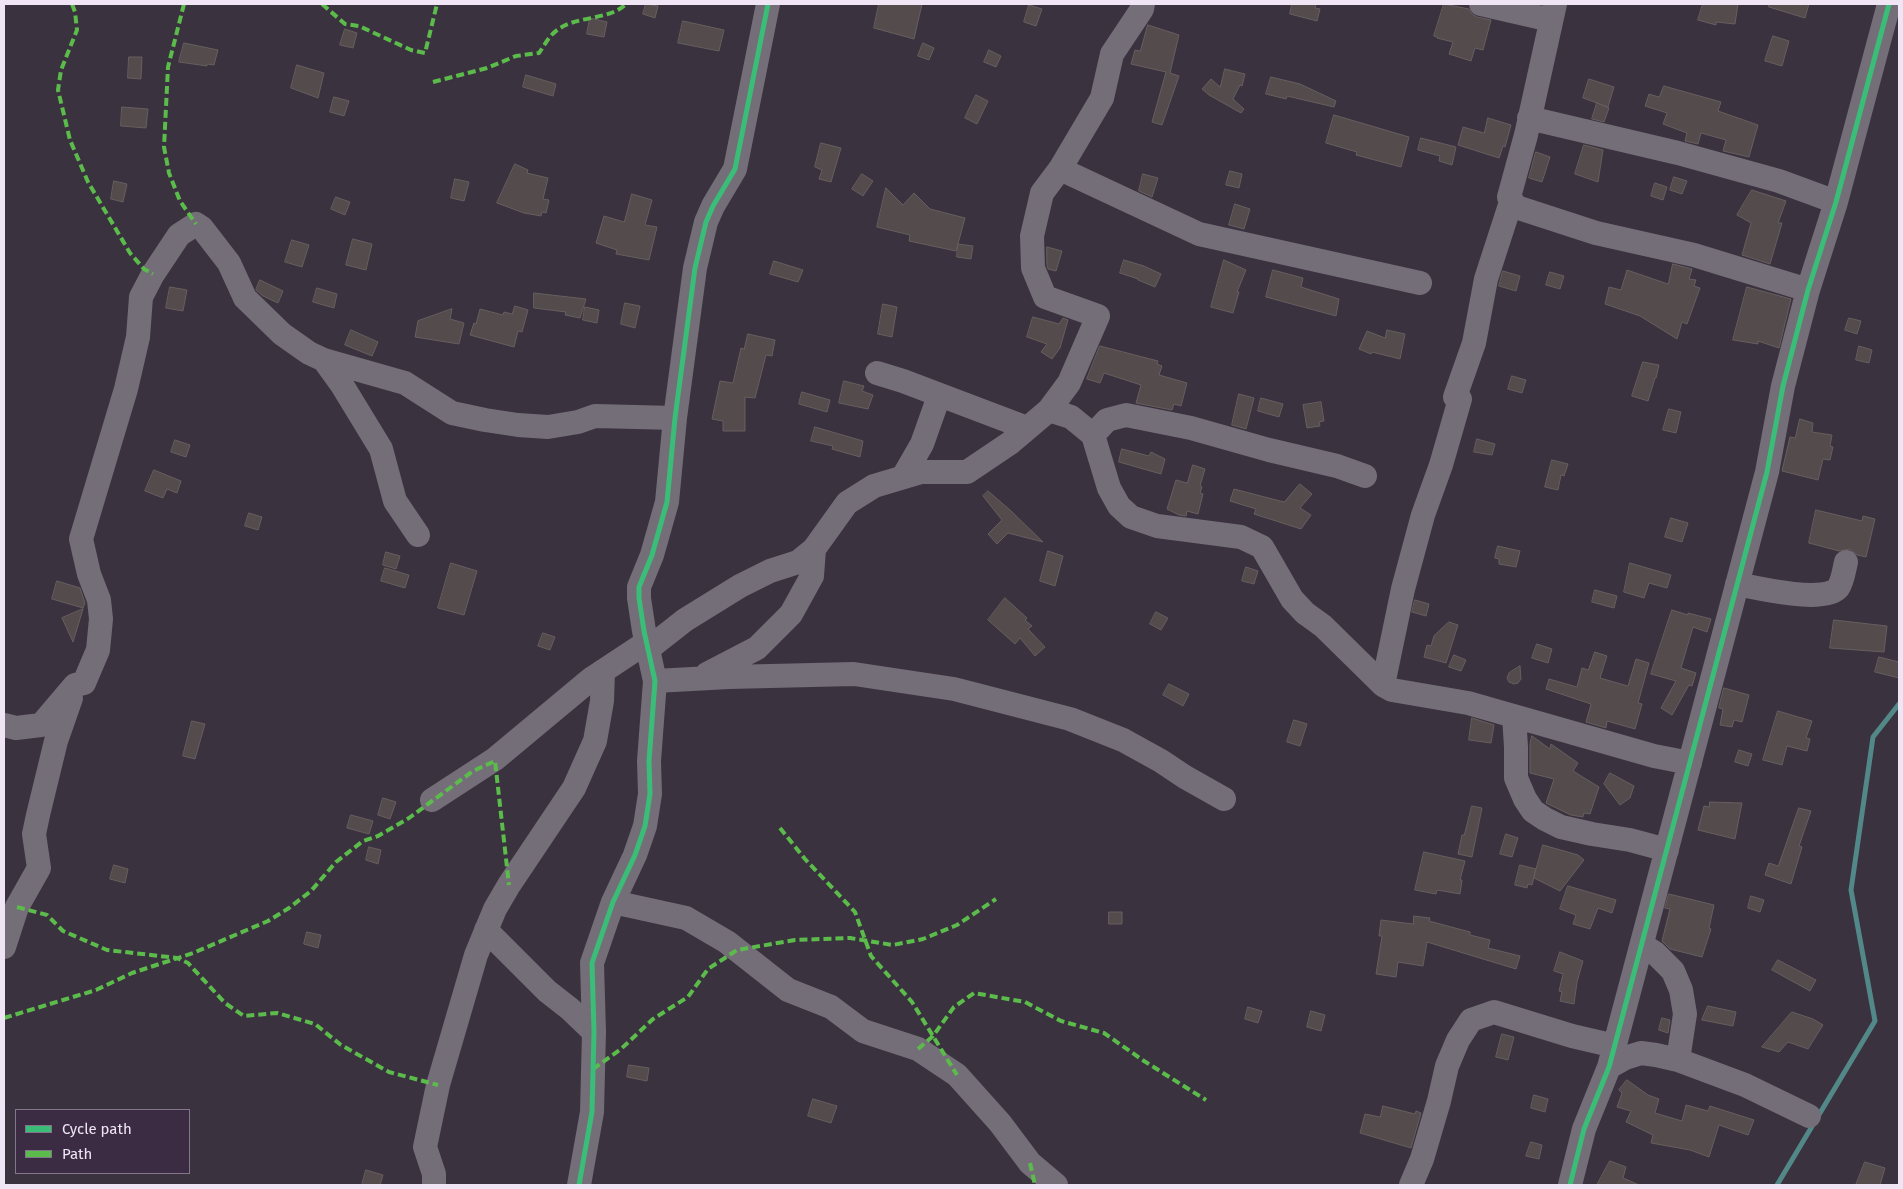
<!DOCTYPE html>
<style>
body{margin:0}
#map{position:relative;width:1903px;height:1189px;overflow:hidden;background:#3a323e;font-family:"Fira Sans",sans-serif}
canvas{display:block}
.frame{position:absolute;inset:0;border:5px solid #efe5f5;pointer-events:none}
.legend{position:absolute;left:15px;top:1109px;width:175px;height:65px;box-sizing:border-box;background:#3b2c44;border:1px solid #83768b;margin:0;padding:6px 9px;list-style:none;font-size:15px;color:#efe5f5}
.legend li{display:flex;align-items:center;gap:10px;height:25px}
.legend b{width:25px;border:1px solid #83768b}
</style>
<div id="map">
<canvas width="1903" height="1189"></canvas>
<div class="frame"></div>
<ul class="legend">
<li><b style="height:6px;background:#3abd76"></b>Cycle path</li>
<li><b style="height:6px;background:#5cbc4b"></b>Path</li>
</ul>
</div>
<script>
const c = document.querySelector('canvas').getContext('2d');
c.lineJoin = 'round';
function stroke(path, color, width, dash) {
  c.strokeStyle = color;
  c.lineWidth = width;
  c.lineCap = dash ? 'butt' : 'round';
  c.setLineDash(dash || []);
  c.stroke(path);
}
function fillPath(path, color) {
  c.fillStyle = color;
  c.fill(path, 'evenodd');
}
const stream = new Path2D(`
 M1777,1185l98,-164 -24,-131 22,-153 26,-33`);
const building = new Path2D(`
 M646,4l12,2 -3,12 -12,-4z
 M879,4h43l-8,35 -40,-11z
 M1292,4h24l-1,4 5,1 -3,12 -27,-7z
 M1444,4l25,5 3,5 5,3 14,3 -8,30 -8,-2 -4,13 -22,-7 4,-12 -16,-4v-1l-3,-1z
 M1703,4h35l-3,20 -19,-2v3l-18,-5z
 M1769,4h40l-4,14 -36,-11z
 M1029,5l13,4 -6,17 -12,-4z
 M590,18l17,4 -3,15 -17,-3z
 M683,21l41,9 -5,21 -41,-8z
 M1148,25l31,10 -9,38 9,3 -17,49 -10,-3 14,-50 -35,-8 4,-14 5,1z
 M345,29l12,4 -4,15 -13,-3z
 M1773,36l16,5 -7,25 -17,-5z
 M184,43l34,7 -4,15 -7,-1v2l-28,-4z
 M923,43l11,5 -5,12 -11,-4z
 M989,50l12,6 -5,11 -12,-5z
 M129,57h13l-1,22 -13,-1z
 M297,65l27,8 -6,25 -27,-10z
 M1225,69l20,5 -3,12 -2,-1 -7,14 11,10 -3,4 -32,-18 -7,-6 9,-10 9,8z
 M526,75l30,9 -3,12 -30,-9z
 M1271,77l29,7 36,17 -2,6 -47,-11 -1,3 -20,-5z
 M1589,79l25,8 -6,20 -25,-9z
 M1664,86l57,16 -3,9 40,14 -9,32 -26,-6 3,-11 -25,-7 -3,11 -13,-3 2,-8 -24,-9 4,-11 -22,-7 4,-12 10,3z
 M976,95l12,6 -11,23 -12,-6z
 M334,97l15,4 -5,15 -14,-4z
 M1597,103l12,5 -5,14 -12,-3z
 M122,107l26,2 -2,19 -25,-2z
 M1334,115l75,22 -8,30 -45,-12 1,-3 -31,-9z
 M1488,118l23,7 -6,22 -2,-1 -4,12 -41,-13 5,-18 21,6z
 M1421,138l35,9 -4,18 -13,-4 1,-5 -22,-6z
 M821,143l20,5 -10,34 -12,-3 3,-9 -7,-3z
 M1584,145l19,5 -5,32 -23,-8z
 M1536,152l14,5 -8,25 -13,-4z
 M515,164l13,6 -1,3 21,5 -5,21 6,1 -3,13 -4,-1 -1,4 -17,-3 -27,-10z
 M1230,171l12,3 -3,14 -13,-3z
 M862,174l11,7 -10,15 -11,-7z
 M1143,174l15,4 -6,19 -13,-6z
 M1674,177l13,4 -5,13 -12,-4z
 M455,179l14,3 -5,19 -13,-3z
 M114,181l13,3 -4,18 -12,-3z
 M1655,183l12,4 -4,13 -12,-4z
 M886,188l17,17 11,-12 16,16 35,9 -9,33 -47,-10 1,-6 -33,-8z
 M1752,190l34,11 -8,22h4l-12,41 -28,-9 9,-32 -14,-8z
 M632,194l20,6 -7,25 12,2 -8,33 -33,-6 1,-4 -21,-7 8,-27 20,6z
 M336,197l14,5 -5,13 -14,-6z
 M1235,204l15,5 -6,20 -15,-4z
 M353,239l19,5 -6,26 -20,-5z
 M292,240l17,5 -7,22 -17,-5z
 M958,244l15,2 -2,13 -14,-2z
 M1047,247l15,4 -6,20 -8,-2 -1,-4z
 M1124,260l20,6 17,8 -6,13 -17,-7v-1l-18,-6z
 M1224,260l22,10 -9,22h2l-6,21 -22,-6z
 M774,261l29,9 -5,12 -28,-8z
 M1673,264l19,5 -3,10 7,1 -2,6 6,2 -13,36 -5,-2 -5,17 -37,-23 -35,-12 4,-17 12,3 6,-20 41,14z
 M1273,270l30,8 -2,9 38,12 -3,17 -70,-19z
 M1503,271l17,5 -4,15 -17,-5z
 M1550,272l14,4 -4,13 -14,-4z
 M260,280l23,11 -5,12 -15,-7 -7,-6z
 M170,287l17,3 -4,21 -17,-3z
 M1747,287l44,12 -12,49 -21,-7v3l-25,-4z
 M317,288l20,6 -3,14 -21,-6z
 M534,293l52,6 -6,19 -15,-3 1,-3 -32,-4z
 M625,303l15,3 -5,22 -14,-4z
 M883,304l14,3 -5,30 -14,-3z
 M515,306l13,4 -6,22 -4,-1 -4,16 -44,-12 4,-12 2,1 4,-15 23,6 1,-3 8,2z
 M585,307l14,3 -2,13 -14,-3z
 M452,309l-2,10 14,4 -5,21 -44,-7 3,-16z
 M1033,317l26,7 4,-6 5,2 -8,28 -8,11 -11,-7 6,-8 -20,-7z
 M1849,318l12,3 -4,13 -12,-4z
 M351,330l27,12 -6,14 -27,-11z
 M1387,330l18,4 -5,25 -28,-7 -1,2 -12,-5 8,-18 18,7z
 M748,334l27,6 -3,16 -6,-1 -11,43 -10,-1v34h-22v-10l-11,-2 8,-38 13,2 8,-35 3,1z
 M1100,346l58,15 -1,3 5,2 -3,9 28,8 -6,23 -7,-2 -2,6 -36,-7 5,-18 -37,-12 -4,10 -13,-4z
 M1859,346l13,4 -3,13 -13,-3z
 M1643,362l16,3 -3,13h-1l-7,23 -16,-5z
 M1512,376l14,4 -4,13 -14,-4z
 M844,381l20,5 -2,5 11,4 -5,14 -29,-6z
 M802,392l28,8 -3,12 -28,-8z
 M1239,394l15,4 -8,31 -14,-4z
 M1261,398l22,6 -4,13 -21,-6z
 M1321,402l3,19 -5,1 1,4 -13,2 -4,-23z
 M1669,409l12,3 -5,21 -13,-3z
 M1800,419l13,4 -1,9 20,3 -2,11 3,1 -3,13 -7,-1 -5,21 -36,-9 8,-34 5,1z
 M815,427l48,14 -3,16 -28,-8 1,-3 -22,-5z
 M1477,439l18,5 -3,11 -18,-3z
 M175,440l15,5 -4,12 -15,-5z
 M1122,449l27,7 2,-4 14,7 -4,15 -42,-12z
 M1552,460l16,4 -4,12 -3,-1 -3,15 -13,-3z
 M1193,465l12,4 -5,17 2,1 -2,6 3,1 -5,20 -11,-3 -1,5 -7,-1 -12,-6 9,-29 11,3z
 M154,470l27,11 -4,12 -10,-4 -4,9 -18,-7z
 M1300,484l12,10 -12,14 11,7 -10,14 -47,-15 2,-5 -26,-8 4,-12 50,13z
 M988,491l22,19 33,32 -35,-9 -11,11 -9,-10 14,-14 -19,-24z
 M1816,510l46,11 1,-5 12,3 -9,38 -9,-2 -7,-6 -11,2 -30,-8z
 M249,513l13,4 -4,13 -13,-4z
 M1671,518l17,5 -6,19 -17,-5z
 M1498,546l22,5 -4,16 -17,-3v-5l-4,-1z
 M1048,551l15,5 -8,30 -15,-5z
 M386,552l14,4 -4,13 -13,-4z
 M451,563l26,8 -13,44 -26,-7z
 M1630,563l41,12 -4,13 -18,-5 -5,15 -20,-6z
 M1246,567l12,4 -4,13 -12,-3z
 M385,568l24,7 -4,13 -24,-7z
 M57,581l23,7 5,15 -2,5 -31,-9z
 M1595,590l22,6 -3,12 -22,-6z
 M1005,598l22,20 -2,2 7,6 -4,3 17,18 -10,9 -15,-18 -5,6 -27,-24z
 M1415,600l14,4 -3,12 -14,-4z
 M83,609l-10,33 -11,-24z
 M1672,610l16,5v-2l23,6 -4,13 -14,-5 -12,41 15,5 -4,13 -3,-1 -17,30 -11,-7 15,-27 -25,-7z
 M1156,612l12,6 -7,12 -11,-6z
 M1834,620l53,6 -3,26 -54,-4z
 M1449,622l9,3 -12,38 -22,-6 3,-12 4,1 3,-10z
 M543,633l12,4 -5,13 -12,-4z
 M1537,644l15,5 -4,14 -16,-5z
 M1595,652l12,4 -7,22 28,8 8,-27 13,4 -11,40 4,1 -7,25 -28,-8 -1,7 -20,-6 5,-18 -45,-15 3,-10 28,8 5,-19 6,2z
 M1454,655l12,5 -5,11 -12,-4z
 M1879,657l20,5v16l-24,-6z
 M1520,666l1,13 -3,4 -4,1 -5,-2 -2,-4 2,-5z
 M1169,684l20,10 -6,12 -20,-11z
 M1724,688l25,7 -7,27 -8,-2 -2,7 -12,-2 3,-16 -4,-1z
 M1778,711l34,10 -6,17 4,1 -3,12 -20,-5 -5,19 -19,-5z
 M1472,718l22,7 -3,18 -22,-3z
 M1294,720l13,4 -7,22 -13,-4z
 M192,721l13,3 -10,35 -12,-3z
 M1532,736l18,13 1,-5 27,19 -5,8 26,16 -9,27 -6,-1 -1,4 -12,-2 -25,-12 8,-24 -24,-6v-29z
 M1739,750l13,4 -4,12 -13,-4z
 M1610,773l24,13 -4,12 -10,7 -16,-21z
 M383,798l13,4 -6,17 -12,-4z
 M1710,802l32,1 -7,36 -37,-9 6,-24 5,1z
 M1472,806l10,2 -10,49 -14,-3 4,-19h2z
 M1799,808l12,3 -12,35 3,1 -11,37 -26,-9 4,-12 9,3z
 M351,815l22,6 -4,13 -22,-6z
 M1506,834l12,4 -6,19 -12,-3z
 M1543,845l35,10 6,5 -24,31 -26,-13z
 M369,847l12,3 -3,14 -12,-4z
 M1424,852l41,9 -5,19h2l-2,14 -23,-4 -1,4 -21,-4z
 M114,865l14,4 -3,14 -15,-4z
 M1520,865l16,4 -4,16 -4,-1 -1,4 -12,-3z
 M1568,886l48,14 -4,13 -14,-5 -8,21 -17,-5 3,-9 -16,-6z
 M1669,894l45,11 -5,23 2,1 -9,28 -32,-8 -8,-8 8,-32 -5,-1z
 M1751,896l13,4 -4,12 -12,-4z
 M1109,912h13v12h-13z
 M1414,916l16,2 -1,3 41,11v3l20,5 -2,8 32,8 -4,13 -89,-27 -4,24 -25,-4 -2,15 -20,-3 6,-38h-3l2,-16 32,4z
 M307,932l14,3 -3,13 -14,-4z
 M1560,952l23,9 -6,21 -3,22 -14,-3 2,-9 -3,-1 4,-17 -9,-3z
 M1778,960l38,20 -6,11 -38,-21z
 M1708,1006l28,6 -3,14 -31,-6z
 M1248,1007l14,4 -4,12 -13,-4z
 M1311,1011l14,4 -4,16 -14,-4z
 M1792,1012l21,7 10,6 -15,24 -20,-7 -9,10 -17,-5z
 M1662,1018l8,2 -2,13 -9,-3z
 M1502,1034l12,3 -6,23 -12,-3z
 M629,1065l20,3 -2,13 -20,-4z
 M1627,1080l21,15 11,4 -4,14 27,8 4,-16 22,6 2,-5 44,14 -6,15 -29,-10 -10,32 -19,-7 -39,-7 2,-8 -27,-13 5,-11 -14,-4 5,-14 -3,-3z
 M1534,1095l14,4 -3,13 -14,-4z
 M813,1099l24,7 -6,17 -23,-7z
 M1383,1106l32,8 1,-3 5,2 -10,35 -51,-15 5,-19 15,3z
 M1531,1142l11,3 -3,14 -13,-3z
 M1610,1161l16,6 -3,11 16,7h-42z
 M1865,1162l20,6 -5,17h-24z
 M366,1170l17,5 -3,10h-18z`);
const minor = new Path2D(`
 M1481,4l70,16
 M1555,4l-29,131 -17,62 7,10 80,26 98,22 114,35
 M1529,118l149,35 101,28 57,21
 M1060,169l139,65 221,49
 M324,360l81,23 47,30 33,7 33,5 30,2 30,-5 17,-6 80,2
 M877,373l26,8 124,47
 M1455,397l19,-54 12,-64 25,-77
 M1049,410l22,7 22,18 16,53 10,18 12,11 26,9 84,11 21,10 30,52 13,14 18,13 60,59 9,5 76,13 186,53 36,7
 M1093,435l14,-15 19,-5 65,13 78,22 68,16 28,10
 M903,477l19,-33 17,-48
 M1737,584c19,4 88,20 101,4 5,-7 6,-18 8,-26
 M648,649l37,-29 55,-34 30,-15 28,-9 16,-13 33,-46 27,-17 47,-14h46l43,-29 39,-33 20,-27 29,-67 -53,-19 -12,-29 -1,-32 10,-43 18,-24 42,-71 10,-44 30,-45 1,-5
 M707,674l50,-26 34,-34 21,-38 2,-27
 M655,681l74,-4 125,-3 100,15 116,30 53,21 38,21 24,16 39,22
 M1383,685l20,-96 20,-74 18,-50 19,-66
 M1514,716l2,31v31l9,21 8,12 12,8 16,8 31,7 38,6 37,10
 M4,725l12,3 25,-3 34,-40 9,-2 14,-33 3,-31 -2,-19 -10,-26 -8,-35 45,-150 12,-52 3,-40 12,-23 26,-39 17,-11 6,4 27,35 16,35 37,36 27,19 15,7 18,25 39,64 14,52 23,34
 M432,800l63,-41 96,-80 56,-37
 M613,902l73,16 41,24 61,48 43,17 32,24 55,18 39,26 43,48 30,40 26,22
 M486,930l61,61 23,18 24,23
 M1642,945l13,8 18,18 8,19 4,24 -7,46
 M4,947l13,-40 22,-39 -5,-34 4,-19 18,-74 15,-43
 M1609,1067l16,-9 16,-5 15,2 22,5 67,25 64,31
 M434,1185v-11l-9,-27 13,-62 38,-130 19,-46 14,-24 65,-97 21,-47 7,-40 1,-30
 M579,1185l13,-73 2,-80 -2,-69 21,-61 22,-47 10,-29 5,-32 -1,-33 6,-80 -11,-50 -5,-33v-11l13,-32 15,-53 8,-84 20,-150 11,-46 7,-16 22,-37 33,-165
 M1411,1185l11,-26 17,-58 8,-35 11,-26 13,-20 23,-8 78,24 43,10
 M1570,1185l14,-56 25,-62 158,-595 16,-86 25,-96 28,-88 53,-198`);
const quiet = new Path2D(`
 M72,4l3,8 2,18 -16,40 -3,20 12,50 18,42 42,71 14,16 9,5
 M184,4l-16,63 -4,80 5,26 11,28 16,23
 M322,4l23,20 14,2 52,24 14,3 12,-49
 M433,82l54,-14 29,-12 23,-3c5,-7 10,-17 17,-22 19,-16 53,-10 70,-27
 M780,828l25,31 50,53 16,44 41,46 45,73
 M17,907l30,8 16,16 44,19 70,8 11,5 37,40 19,13 33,-3 38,11 26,21 48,27 49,13
 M4,1018l92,-28 36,-17 61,-20 75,-32 21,-13 22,-17 25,-29 27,-21 15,-5 31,-18 64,-47 22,-10 14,124
 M918,1049l15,-13 21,-29 20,-14 51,9 36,19 43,12 40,28 62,39
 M593,1069l28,-20 32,-30 35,-22 20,-28 29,-19 58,-10 55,-2 43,7 30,-6 34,-14 39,-26
 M1030,1163l5,22`);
const cycleway = new Path2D(`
 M579,1185l13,-73 2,-80 -2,-69 21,-61 22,-47 10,-29 5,-32 -1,-33 6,-80 -11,-50 -5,-33v-11l13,-32 15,-53 8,-84 20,-150 11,-46 7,-16 22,-37 33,-165
 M1570,1185l14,-56 25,-62 158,-595 16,-86 25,-96 28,-88 53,-198`);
stroke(stream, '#538889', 5);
fillPath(building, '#544b4c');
stroke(building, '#675e5f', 1);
stroke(minor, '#746e79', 24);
stroke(quiet, '#5cbc4b', 4, [8, 4]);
stroke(cycleway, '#3abd76', 5);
</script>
